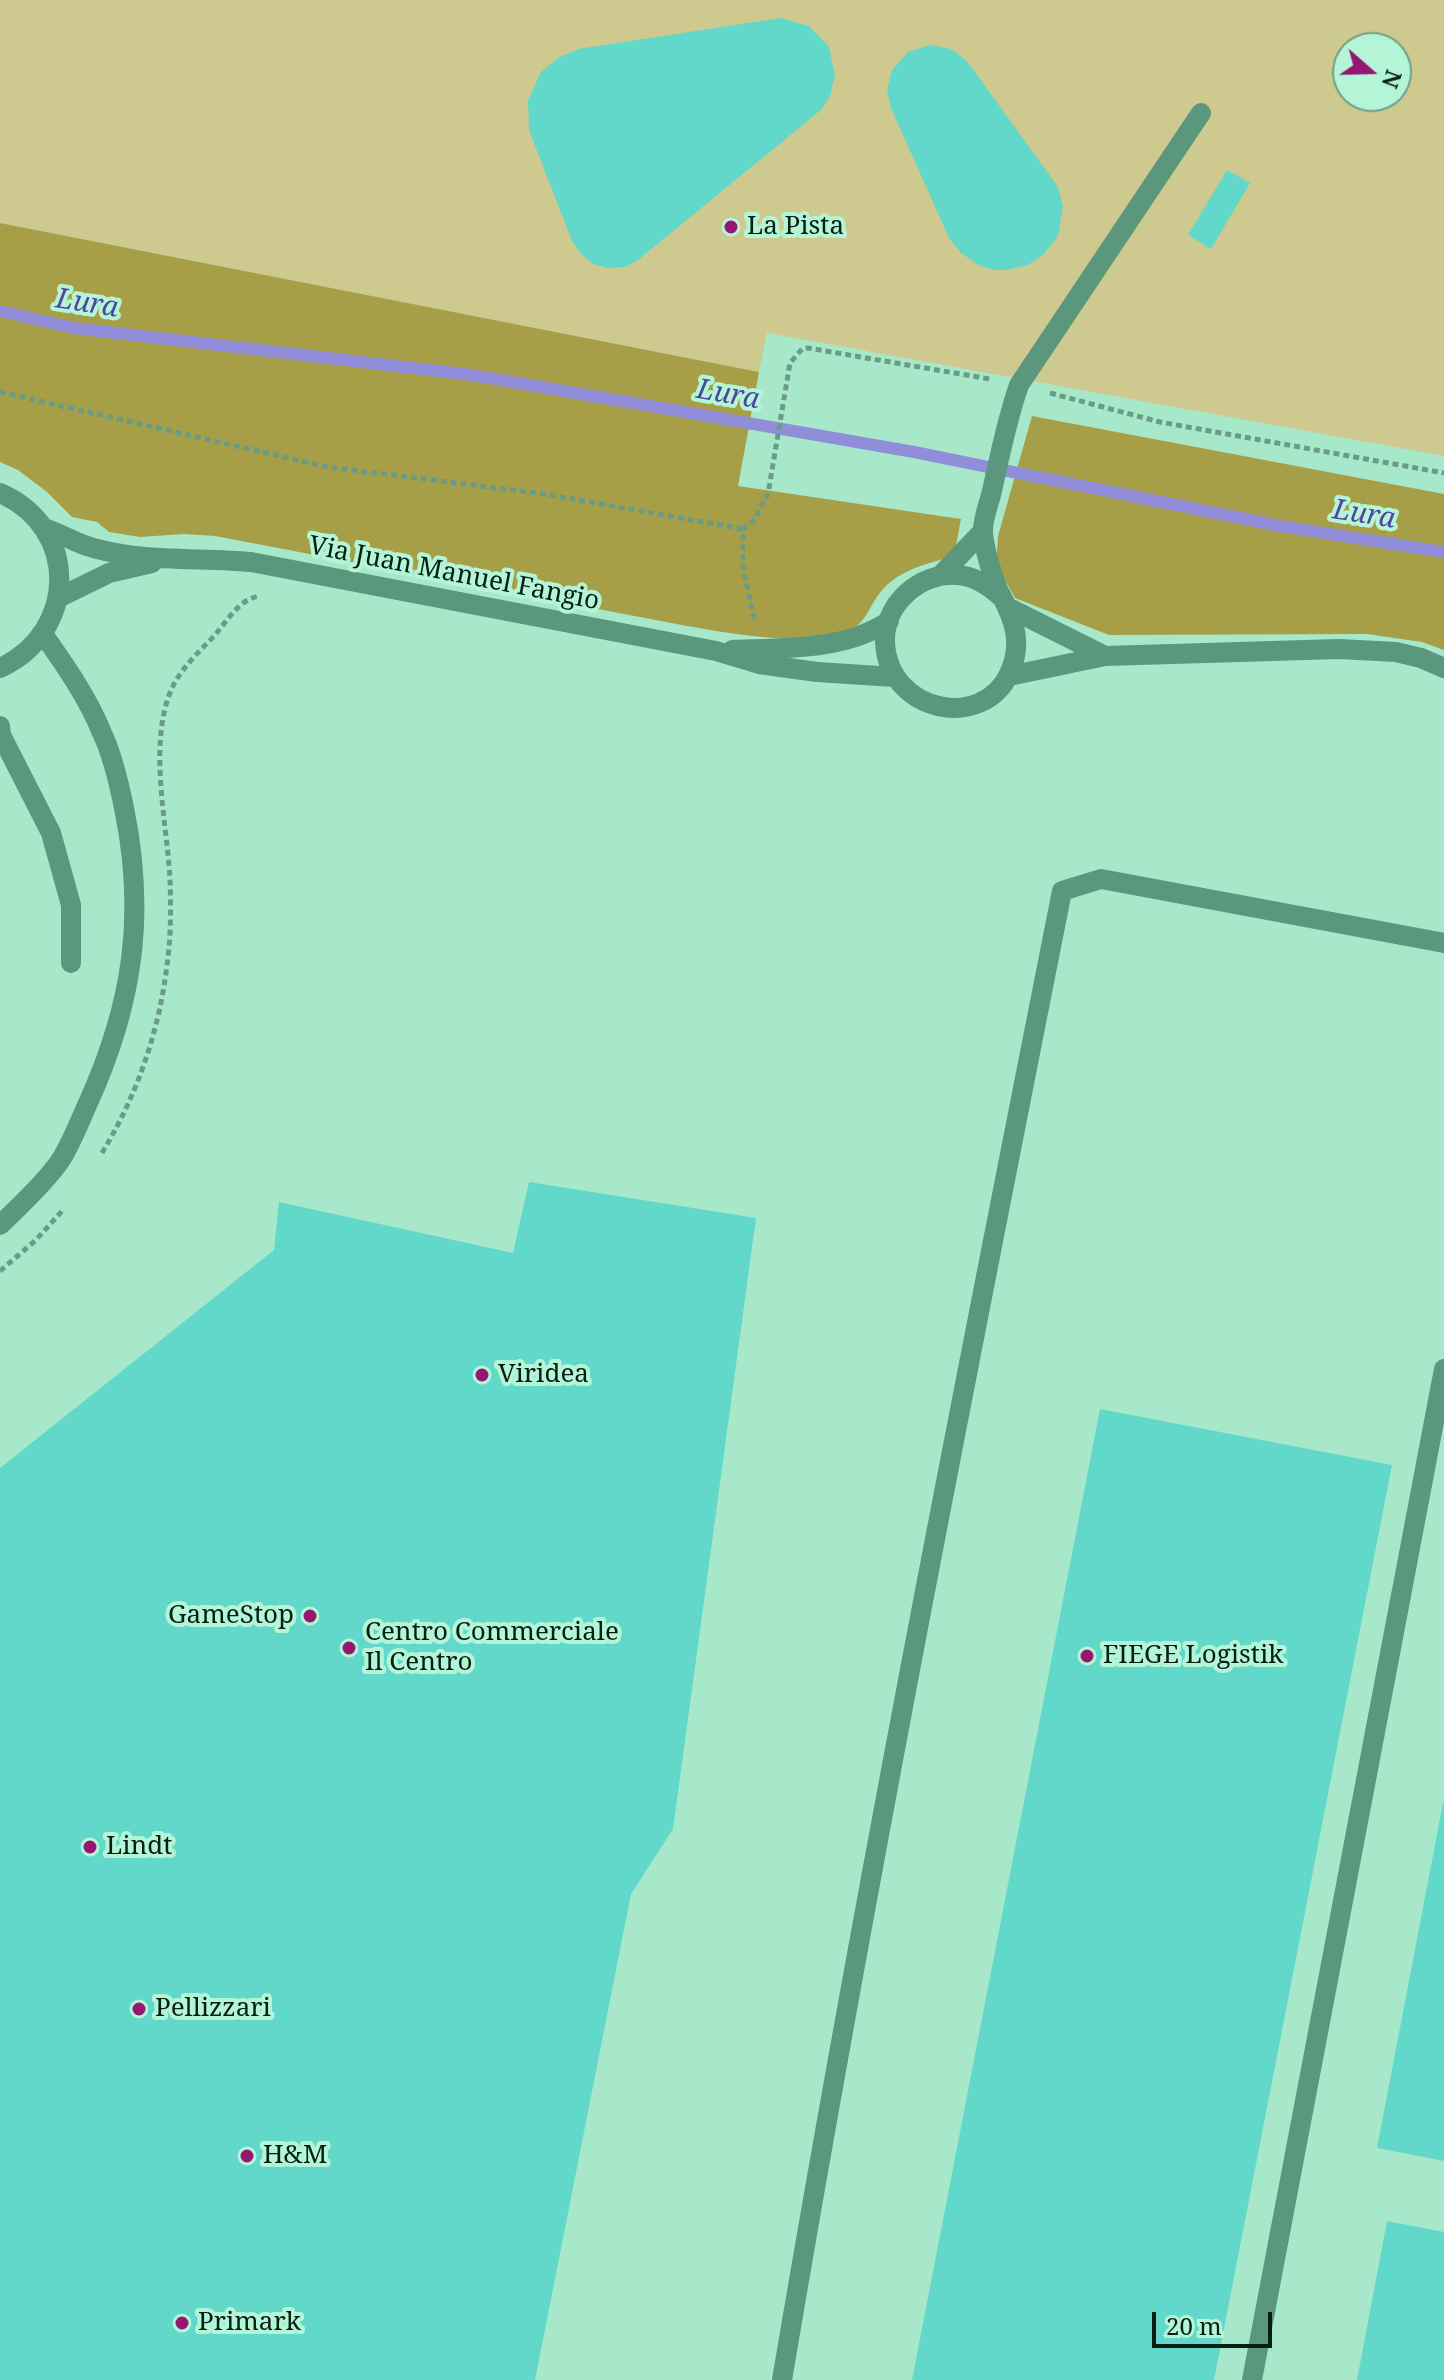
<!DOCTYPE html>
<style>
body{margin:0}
#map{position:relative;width:1444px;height:2380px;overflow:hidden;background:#a8e8ca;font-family:"Noto Serif",serif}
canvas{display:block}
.north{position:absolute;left:1332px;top:32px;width:80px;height:80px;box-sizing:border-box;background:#b5f5d7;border:2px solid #6f9f89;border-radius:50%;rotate:110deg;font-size:22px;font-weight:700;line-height:32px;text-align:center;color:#051f15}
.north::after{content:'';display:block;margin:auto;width:28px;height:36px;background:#96176f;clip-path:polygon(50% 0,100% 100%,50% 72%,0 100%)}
.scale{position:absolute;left:1152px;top:2312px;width:120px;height:36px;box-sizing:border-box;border:4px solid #051f15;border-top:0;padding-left:10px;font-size:24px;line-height:28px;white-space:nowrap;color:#051f15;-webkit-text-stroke:6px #b5f5d7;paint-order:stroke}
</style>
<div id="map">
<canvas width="1444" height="2380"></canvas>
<div class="north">N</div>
<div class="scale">20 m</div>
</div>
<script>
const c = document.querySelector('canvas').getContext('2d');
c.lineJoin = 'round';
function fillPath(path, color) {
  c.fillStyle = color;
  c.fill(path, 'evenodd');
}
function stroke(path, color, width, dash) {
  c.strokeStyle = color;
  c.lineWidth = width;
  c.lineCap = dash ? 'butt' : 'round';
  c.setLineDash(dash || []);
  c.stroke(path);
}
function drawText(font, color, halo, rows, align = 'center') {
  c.font = font + ' "Noto Serif",serif';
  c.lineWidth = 8;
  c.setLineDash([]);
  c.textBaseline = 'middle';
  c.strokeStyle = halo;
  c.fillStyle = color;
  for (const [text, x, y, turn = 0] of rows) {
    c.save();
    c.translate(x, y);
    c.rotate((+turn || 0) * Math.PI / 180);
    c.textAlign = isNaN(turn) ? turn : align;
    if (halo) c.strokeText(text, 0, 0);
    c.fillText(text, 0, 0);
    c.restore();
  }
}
const green = new Path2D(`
 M0,0h1444v456l-677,-123 -8,39 -759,-149zM1348,48h48v48h-48z`);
const forest = new Path2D(`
 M0,223l759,149 -21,114 223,33 -7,37c-28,8 -57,14 -75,38 -7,9 -12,23 -20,30 -38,30 -148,6 -193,-2l-451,-86 -31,-2 -44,3 -31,-5 -12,-10 -25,-5 -25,-25 -29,-22 -18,-8z
 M1032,416l412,78v156l-22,-8 -55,-8 -258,1 -94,-37 -19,-34 2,-28z`);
const stream = new Path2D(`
 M0,311l74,17 398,47 442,77 366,74 164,26`);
const building = new Path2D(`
 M781,18l28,8 20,21 6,28 -5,21 -8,13 -184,151 -13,7 -17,1 -15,-4 -11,-9 -10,-14 -43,-111 -1,-30 13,-28 17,-14 20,-9z
 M930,45l21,4 16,12 91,126 5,19 -5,30 -14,18 -16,11 -22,5h-12l-14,-4 -19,-13 -12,-15 -58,-130 -4,-18 5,-20 16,-18z
 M1227,170l23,13 -39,66 -23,-14z
 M529,1182l227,36 -83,611 -42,65 -96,486h-535v-912l274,-218 5,-48 234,51z
 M1100,1409l292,56 -178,915h-302z
 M1443,1803h1v358l-67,-13z
 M1387,2221l57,11v148h-87z`);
const path = new Path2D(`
 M0,392l328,75 216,27 199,35
 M1050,393l110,29 284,51
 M754,619l-11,-52v-38l11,-9 14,-26 22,-131 12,-14 6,-1 182,31
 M102,1153c35,-58 57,-121 65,-188 4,-28 4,-58 3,-86 -3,-57 -23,-139 3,-193 10,-20 27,-35 42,-51 13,-15 24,-36 45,-39
 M0,1271l36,-31 26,-29`);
const minor = new Path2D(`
 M0,493c80,35 78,139 0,175
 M44,528c14,5 27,12 40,17 52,18 112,12 167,17l465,89 43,13 58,8 78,5
 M940,576l43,-45
 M1000,596c-12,-11 -26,-20 -43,-21 -37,-3 -73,29 -72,67 3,71 99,90 125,30 12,-28 5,-50 -8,-75 -8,-13 -18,-49 -19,-64 -1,-13 6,-29 9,-42 8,-36 15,-72 27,-106l182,-272
 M58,598l51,-25 43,-10
 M1009,608l96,48
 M732,650c52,-2 112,1 157,-29
 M1009,676l96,-20 234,-7 57,3 25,6 23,10
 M0,726l1,9 50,98 20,72v58
 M0,1225c17,-16 50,-48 62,-67 10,-17 18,-37 26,-55 45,-99 58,-188 36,-295 -5,-25 -11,-52 -22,-75 -14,-35 -37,-68 -59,-99
 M782,2380c84,-498 182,-994 280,-1489l39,-12 343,64
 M1252,2380l192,-1011`);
const markers = [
 [731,227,8,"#96176f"],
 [482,1375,8,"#96176f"],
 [310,1616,8,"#96176f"],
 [349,1648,8,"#96176f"],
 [1087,1656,8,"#96176f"],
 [90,1847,8,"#96176f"],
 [139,2009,8,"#96176f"],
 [247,2156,8,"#96176f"],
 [182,2323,8,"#96176f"]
];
const poiNames = [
 ["La Pista",747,227],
 ["Viridea",498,1375],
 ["GameStop",294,1616,"right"],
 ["Centro Commerciale",365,1633],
 ["Il Centro",365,1663],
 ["FIEGE Logistik",1103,1656],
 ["Lindt",106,1847],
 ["Pellizzari",155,2009],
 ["H&M",263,2156],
 ["Primark",198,2323]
];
const streetNames = [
 ["Via Juan Manuel Fangio",454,574,11]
];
const waterNames = [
 ["Lura",87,304,9],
 ["Lura",728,395,10],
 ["Lura",1364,515,9]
];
fillPath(green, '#cec98e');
fillPath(forest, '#a79f48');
stroke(stream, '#908ed9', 12);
fillPath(building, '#61d8c9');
stroke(path, '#6a9b85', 5, [6, 4]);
stroke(minor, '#5a977c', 20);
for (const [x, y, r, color] of markers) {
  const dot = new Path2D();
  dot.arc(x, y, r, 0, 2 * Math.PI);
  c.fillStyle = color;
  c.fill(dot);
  stroke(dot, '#b5f5d7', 3);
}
drawText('26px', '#051f15', '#b5f5d7', poiNames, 'left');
drawText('26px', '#051f15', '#b5f5d7', streetNames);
drawText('italic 28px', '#4f459e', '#b5f5d7', waterNames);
</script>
